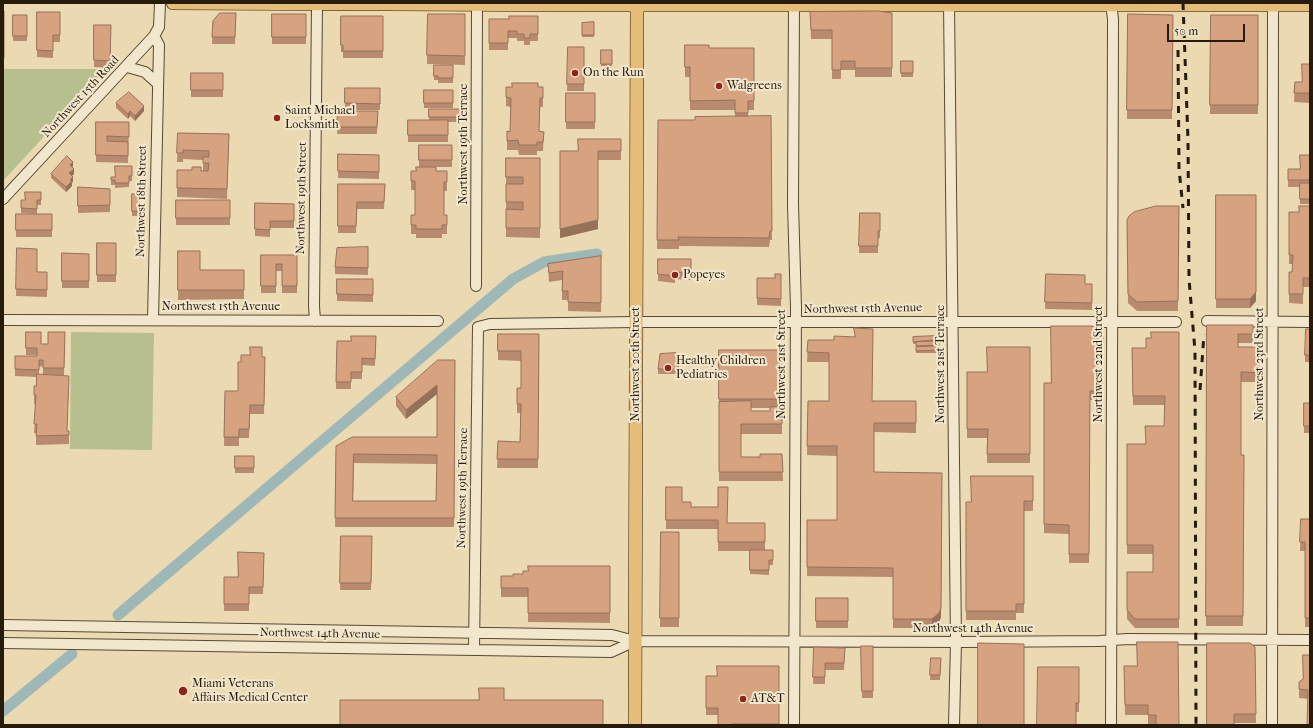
<!DOCTYPE html>
<style>
body{margin:0}
#map{position:relative;width:1313px;height:728px;overflow:hidden;background:#ebd9b2;font-family:"IM FELL French Canon",serif}
canvas{display:block}
.frame{position:absolute;inset:0;border:4px solid #261b0d;pointer-events:none}
.scale{position:absolute;left:1167px;top:24px;width:78px;height:18px;box-sizing:border-box;border:2px solid #261b0d;border-top:0;padding-left:5px;font-size:12px;line-height:14px;white-space:nowrap;color:#261b0d;-webkit-text-stroke:3px #f2e6cd;paint-order:stroke}
</style>
<div id="map">
<canvas width="1313" height="728"></canvas>
<div class="frame"></div>
<div class="scale">50 m</div>
</div>
<script>
const c = document.querySelector('canvas').getContext('2d');
c.lineJoin = 'round';
function fillPath(path, color) {
  c.fillStyle = color;
  c.fill(path, 'evenodd');
}
function stroke(path, color, width, dash) {
  c.strokeStyle = color;
  c.lineWidth = width;
  c.lineCap = dash ? 'butt' : 'round';
  c.setLineDash(dash || []);
  c.stroke(path);
}
function drawText(font, color, halo, rows, align = 'center') {
  c.font = font + ' "IM FELL French Canon",serif';
  c.lineWidth = 4;
  c.setLineDash([]);
  c.textBaseline = 'middle';
  c.strokeStyle = halo;
  c.fillStyle = color;
  for (const [text, x, y, turn = 0] of rows) {
    c.save();
    c.translate(x, y);
    c.rotate((+turn || 0) * Math.PI / 180);
    c.textAlign = isNaN(turn) ? turn : align;
    if (halo) c.strokeText(text, 0, 0);
    c.fillText(text, 0, 0);
    c.restore();
  }
}
const green = new Path2D(`
 M3,69h103l-103,112z
 M71,332l83,1 -2,117 -82,-1z`);
const canal = new Path2D(`
 M118,615l395,-336 31,-17 53,-8
 M3,711l69,-57`);
const minor = new Path2D(`
 M794,3l-1,201 3,104 -2,417
 M949,3l7,639 -2,83
 M1111,3l2,16 -2,706
 M127,67l18,5 12,11
 M3,199l151,-163 5,-9 1,-24
 M476,286l1,-283
 M3,320l435,1
 M153,320l6,-275 -5,-9
 M315,321l-1,-15 3,-302
 M1207,321l103,1
 M3,625l609,10 23,6 330,1 135,-1 27,-2 183,1
 M3,643l608,9 24,-11
 M474,650l4,-323 12,-3 146,-2h540
 M1272,725l1,-722`);
const major = new Path2D(`
 M173,3l433,2h704
 M635,725l2,-722`);
const rail = new Path2D(`
 M1183,3l5,137 1,139 6,72 1,374
 M1178,50l1,119 4,39
 M1200,390l4,-56`);
const wall = new Path2D(`
 M3,11h1v56h-1z
 M37,12h23v30h-7v16l-16,-1z
 M810,12l82,1v64h-37v-7h-14v9h-9v-40h-21z
 M236,13l-1,31h-23l1,-23z
 M272,14h34v30h-34z
 M428,14h37v51l-38,-1z
 M1128,14l45,1 -1,104h-45z
 M13,15h14v26h-14z
 M1211,15h47v99h-48z
 M341,16h42v42h-40v-6h-2z
 M538,16v25h-8v4h-6v-4h-7v-3h-9v12h-19v-31h20z
 M594,22v15h-12v-14z
 M94,25h17l-1,43 -16,-1z
 M685,45l24,3h45v62h-6v7l23,-1 1,124h-2l-1,7 -90,-1v3h-22l1,-129h37l40,-3v-7h-45v-33h-5z
 M568,47h16v44h-17z
 M601,50h11v16h-11z
 M901,61h12v16h-12z
 M1310,64v39l-16,-1 1,-20h7z
 M434,65h19v18h-15v-3h-4z
 M191,73h32v24h-32z
 M506,87h37v20h-3l-1,24 5,1 -1,19h-6v4h-18l-1,-5h-11v-19l3,1 1,-25 -5,-1z
 M345,88h35v22h-35z
 M424,90h29v18h-29z
 M566,93h29v36h-29z
 M116,103l28,8 -9,10 -5,-5 -2,3 -12,-11z
 M429,109h32l1,13h-14v20h-40v-22h21z
 M338,111h40l-1,23h-40z
 M96,122h33l-1,41 -32,-1z
 M178,133l51,1 -2,65 -50,-2v-27l26,1v-11l-20,-1v3h-6z
 M621,139v21h-23v69l-38,9 18,-87z
 M419,145h33v22h-16v4h11v20h-3v24h3v19h-5v4h-26v-4h-5v-19h4v-25h-4v-19h5l3,-4z
 M338,154l41,1v24l-41,-1z
 M1310,155v49h-10v-17h-12v-18h12z
 M506,158h34v80l-34,-1z
 M73,166l-1,1 2,7 -2,2 1,5 -1,2v3l-6,6 -15,-14v-4z
 M132,166v15h-3v6l-14,1v-3h-4v-8h4z
 M338,184h47l-1,25h-27l-1,24h-18z
 M78,187l32,2v23l-32,1z
 M41,192v13h-4v9l-16,-1v-13h4z
 M132,194h7v22h-7z
 M1216,195l40,106 -6,7h-34z
 M176,200h54v25h-54z
 M255,203l39,1v24h-24v9l-15,-1z
 M1179,206l-1,105h-41l-9,-8 -1,-83z
 M1310,206v81h-7v17l-14,-1v-31h3l1,-8h-4v-52h10z
 M860,213h20v25h-2v15h-19z
 M16,214h36v23h-36z
 M97,243h19v39h-19z
 M368,247v28l-33,-1v-7z
 M17,248l20,24h10v25l-31,-1z
 M178,251l22,19h44v29l-66,1z
 M62,253l27,1v34h-27z
 M261,255h36v38h-15v-22h-6v22h-15z
 M601,256v56l-33,-1v-11h-6v-20l-13,2 -1,-18z
 M658,259h33v21l-16,-1v4l-17,-2z
 M781,274v32l-24,-1v-27h18z
 M1046,274l39,10h7v26l-47,-1z
 M337,279h36v23l-36,-1z
 M1207,325h46v18h-15v4h24v35h-21v73h3l-1,171h-37z
 M1310,329v33h-5v-7z
 M26,332l15,12h7l17,-12 -1,43h-11l14,56h2v13l-33,1v-12h-2l2,-29h-2v-18h2l1,-9 -22,-1v-20h22v-1h-11zM43,366v8h-4v-7z
 M1179,332v296h-44l-8,-9v-47h26v-18h-26v-110h18l19,-18 1,-21h-32l-1,-57h14l5,-10z
 M498,334h41l-1,134h-41l1,-27 22,1 1,-29h-4v-9l4,-16v-27l-23,-1z
 M376,336l-1,30 -13,-1v14h-11v10h-15l1,-48h14z
 M935,336l1,5h3v12h-23v-9h-3v-7z
 M1103,338l-1,62h-12l-1,163h-20v-29l-25,-1v-150h7z
 M808,340h26l38,61h44v32l-42,-1v40l67,145 -2,5 -7,6h-39v-51l-86,-1v-56h30v-64l-30,-1 1,-54h21v-39h-22z
 M1030,347v116h-43v-25h-20v-66h20z
 M719,350h63v84h-41v23h19l22,-3 1,27h-64zM751,408h19v3h-19z
 M262,357h3l-1,57h-14l-1,24h-10v8h-15l1,-55h13l3,-29z
 M455,360l-1,167h-119l1,-81 101,-9v-43l-31,25 -10,-13v-9zM354,463l83,1 -1,37h-83z
 M658,369h21v5h-21z
 M1304,403h6v30h-6z
 M235,456h19v17h-19z
 M1033,476v35h-9v102h-8v7h-50v-118h5z
 M666,487l16,15 9,5 37,16h37v27h8v15h-4v10l-19,-1v-23h-32v-22h-52z
 M1301,519h9v108h-5v-76h-5z
 M661,532h18v95h-19z
 M341,536h31l-1,54h-31z
 M264,553l-1,41h-14v17h-25v-34h14z
 M610,566v57l-82,-1v-25h-27v-21h12l10,-2z
 M816,598h32v30h-32z
 M1178,642l-22,82h-8v-9h-23l-1,-49h13z
 M861,646h12v52h-11z
 M814,647l31,1 -1,22h-19v14h-12z
 M1255,647l1,76h-22l-27,2z
 M1310,655l-2,44 -9,-1v-16l4,-3z
 M931,658h10l-1,22h-10z
 M779,666v59h-61v-10h-12v-39h11z
 M1079,667v45h-3l-39,13z`);
const shadedWall = new Path2D(`
 M144,106v5l-9,10v-5z
 M130,111v5l-2,3v-5z
 M73,162v4l-3,4v-5z
 M74,169v5l-5,4v-5z
 M73,177v4l-1,2v3l-6,6v-5l4,-7z
 M1256,204v97l-6,7v-9z
 M598,220v9l-38,9v-9z
 M437,385v9l-31,25v-9z
 M942,473l-1,144 -2,5 -7,6v-9z`);
const building = new Path2D(`
 M3,11h1v47h-1z
 M878,11l14,2v55h-37v-7h-14v9h-9v-40h-21l-1,-18z
 M37,12h23v23h-7v16l-16,-1z
 M220,13h16l-1,24h-23l1,-16z
 M272,14h34v23h-34z
 M428,14h37v42l-38,-1z
 M1128,14l45,1 -1,95h-45z
 M13,15h14v21h-14z
 M1211,15h47v90h-48z
 M341,16h42v35h-40v-6h-2z
 M509,16h29v18h-8v4h-6v-4h-7v-3h-9v12h-19v-24h20z
 M594,22v13h-12v-12z
 M94,25h17l-1,36 -16,-1z
 M685,45h24v3h45v53h-6v12h-13v-13l-45,1v-34h-5z
 M568,47h16v37h-17z
 M601,50h11v14h-11z
 M901,61h12v12h-12z
 M1302,64h8v29h-16l1,-11h7z
 M434,65h19v13h-15v-2h-4z
 M191,73h32v17h-32z
 M512,83h26v4h5v11h-3l-1,33 5,1 -1,10h-6v3h-18l-1,-5 -11,1v-10l3,1 1,-34 -5,-1v-10h6z
 M345,88h35v16l-35,-1z
 M424,90h29v13h-29z
 M129,92l15,14 -9,10 -5,-5 -2,3 -12,-11z
 M566,93h29v29h-29z
 M429,109h32l1,8h-33z
 M338,111h40l-1,16h-40z
 M771,116l1,115h-2l-1,7 -91,-1 1,3h-22l1,-120h37v-3z
 M408,120h40v15h-40z
 M96,122h33v15l-22,-1v5l21,1v14l-32,-1z
 M178,133l51,1 -2,55 -50,-1v-18h15v-3h9v4h7l1,-8h-6v-6h6v-6l-26,-1v3h-6z
 M578,139h43v12h-23v69l-38,9v-78h18z
 M419,145h33v15h-33z
 M338,154l41,1v17l-41,-1z
 M1300,155h10v25h-22v-11h12z
 M67,156l6,6 -3,3 4,4 -5,4 4,4 -3,3 2,1 -6,6 -15,-13z
 M506,158h34v70h-34v-19l17,1v-8h-17v-18h17v-7h-17z
 M115,166h17v10h-3v7h-14v-3h-4v-3h4z
 M416,167h20v4h11v11h-3v33h3v10h-5v4h-26v-4h-5v-10h4v-34h-4v-10h5z
 M1300,183h10v16h-10z
 M338,184h47l-1,18h-27l-1,24h-18z
 M78,187l32,2v16l-32,1z
 M25,192h16v8h-4v9l-16,-1v-8h4z
 M132,194h7v17h-7z
 M1216,195h40v97l-6,7h-34z
 M176,200h54v18h-54z
 M255,203l39,1v17h-24v9l-15,-1z
 M1156,206h23l-1,95 -41,1 -9,-8 -1,-74 2,-4 5,-4z
 M1299,206h11v72h-7v16h-14v-22h3l1,-17h-4v-43h10z
 M860,213h20v18h-2v15h-19z
 M16,214h36v16h-36z
 M97,243h19v32h-19z
 M368,247v21l-33,-1 2,-19z
 M17,248l20,1v23h10v18l-31,-1z
 M178,251h22v19h44v20h-66z
 M62,253l27,1v27h-27z
 M261,255h36v31h-15v-22h-6v22h-15z
 M601,256v47l-33,-1v-11h-6l1,-20 -14,2 -1,-9z
 M658,259h33v14l-16,-1v4l-17,-2z
 M775,274h6v25l-24,-1v-20h18z
 M1046,274l39,1v9h7v19l-47,-1z
 M337,279h36v16l-36,-1z
 M1207,325h46v9h-15v13h24v26l-21,-1v83h3l-1,161h-37z
 M1051,326h41l8,3 3,9 -1,53h-12l-1,163h-20v-29l-25,-1v-141h7z
 M854,328l19,1 -1,72h44v22h-42v49l68,1 -1,135 -2,5 -7,6h-39v-51l-86,-1v-47h30v-74h-30l1,-45h21v-48l-22,-1 1,-12h26v-4l21,1z
 M1306,329h4v26h-5z
 M26,332h15v12h7v-12h17l-1,36h-21v-8h-4v10l-24,-1v-13h22v-8h-11z
 M1151,332h28v287h-44l-8,-9v-38h26v-27h-26v-101h19l-1,-18h19l1,-30h-32l-1,-48h14v-10h5z
 M498,334h41l-1,125h-41l1,-18 22,1 1,-38h-4v-16h4v-37h-23z
 M351,336h25l-1,23 -13,-1v14h-11v10h-15l1,-41h14z
 M935,336l1,4 -23,2v-5z
 M939,341v4l-23,1v-4z
 M939,346v4l-23,1v-4z
 M250,347h12v10h3l-1,48h-14l-1,24h-10v8h-15l1,-46h13v-29h3v-7h9z
 M987,347h43v107h-43l1,-25h-21v-57h20z
 M719,350h63v49h-63z
 M676,353l3,16h-21l2,-15z
 M438,360h17l-1,158h-119l1,-72 16,-9h85v-52l-31,25 -10,-13zM354,454l83,1 -1,46h-83z
 M37,374l32,2 -2,55h2v4l-33,1 1,-12h-3l2,-29h-2v-9h2z
 M751,401v10h19v-4l12,-1v18h-41v33h19v-3h22l1,18h-64v-70z
 M1304,403h6v23h-6z
 M235,456h19v12h-19z
 M971,476h62v25h-9v103h-8v7h-50v-109h5z
 M666,487h16v15h9v5h27v-20h10l-1,36h38v19h-47v-22h-52z
 M1301,519h9v99h-5v-76h-5z
 M661,532h18v86h-19z
 M341,536h31l-1,47h-31z
 M750,550h23v10h-4v10h-19z
 M238,552l26,1 -1,34h-14v17h-25v-27h14z
 M528,566h82v47h-82v-25h-27v-12h12v-2h10v-3h5z
 M816,598h32v23h-32z
 M1137,642h41l1,83h-23v-10h-8v-10h-23l-1,-39h13z
 M978,643l46,1v81h-46z
 M1207,643h43l5,4 1,67h-22v11h-27z
 M861,646h12v45h-11z
 M814,647l31,1 -1,15h-19v14h-12z
 M1303,655h7v70h-3l1,-35 -9,-1v-7l4,-3z
 M931,658h10l-1,17h-10z
 M717,666h62v58h-47v1h-14v-17h-12v-32h11z
 M1038,667h41v36h-3v22h-39z
 M479,688h25v12h99v25h-263v-25h139z`);
const markers = [
 [575,73,4,"#8f2418"],
 [719,86,4,"#8f2418"],
 [277,118,4,"#8f2418"],
 [675,275,4,"#8f2418"],
 [668,368,4,"#8f2418"],
 [183,691,5,"#8f2418"],
 [743,699,4,"#8f2418"]
];
const poiNames = [
 ["On the Run",583,73],
 ["Walgreens",727,86],
 ["Saint Michael",285,111],
 ["Locksmith",285,125],
 ["Popeyes",683,275],
 ["Healthy Children",676,361],
 ["Pediatrics",676,375],
 ["Miami Veterans",192,684],
 ["Affairs Medical Center",192,698],
 ["AT&T",751,699]
];
const streetNames = [
 ["Northwest 15th Road",81,97,-47],
 ["Northwest 19th Terrace",464,144,-90],
 ["Northwest 19th Street",302,198,-89],
 ["Northwest 18th Street",142,201,-89],
 ["Northwest 15th Avenue",221,307],
 ["Northwest 15th Avenue",863,309,-1],
 ["Northwest 20th Street",636,364,-90],
 ["Northwest 21st Street",782,364,-90],
 ["Northwest 21st Terrace",941,364,-90],
 ["Northwest 22nd Street",1099,364,-90],
 ["Northwest 23rd Street",1260,364,-90],
 ["Northwest 19th Terrace",463,488,-89],
 ["Northwest 14th Avenue",973,629],
 ["Northwest 14th Avenue",320,634,1]
];
fillPath(green, '#b6bf8d');
stroke(canal, '#9eb7b7', 11);
stroke(minor, '#574a36', 12);
stroke(major, '#261b0d', 14);
stroke(minor, '#f2e6cd', 10);
stroke(major, '#e6bc79', 13);
stroke(rail, '#261b0d', 3, [7, 7]);
fillPath(wall, '#b98b6e');
fillPath(shadedWall, '#96715a');
fillPath(building, '#d7a280');
stroke(building, '#96715a', 1);
for (const [x, y, r, color] of markers) {
  const dot = new Path2D();
  dot.arc(x, y, r, 0, 2 * Math.PI);
  c.fillStyle = color;
  c.fill(dot);
  stroke(dot, '#f2e6cd', 1.5);
}
drawText('12px', '#261b0d', '#f2e6cd', poiNames, 'left');
drawText('12px', '#261b0d', '#f2e6cd', streetNames);
</script>
